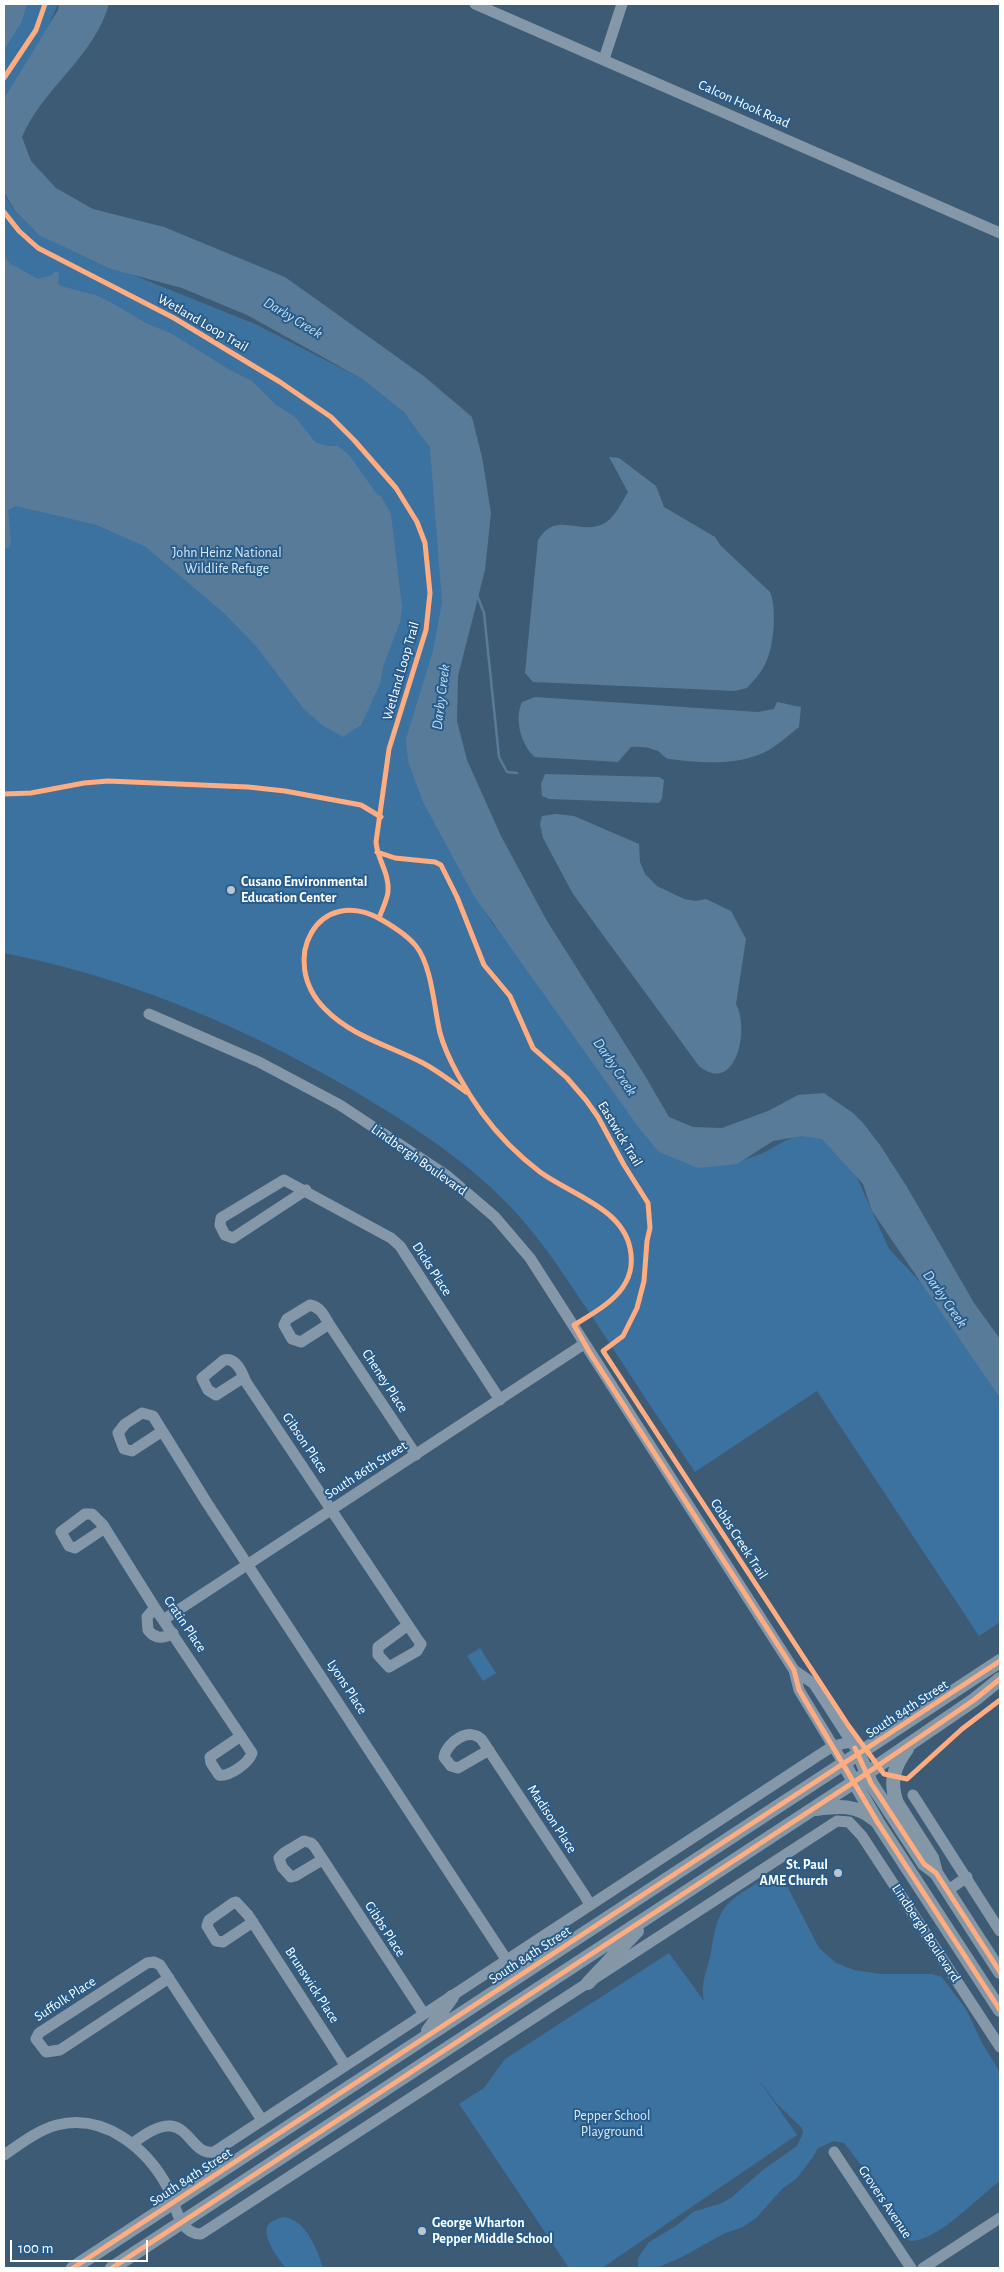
<!DOCTYPE html>
<style>
body{margin:0}
#map{position:relative;width:1004px;height:2272px;overflow:hidden;background:#3e5b75;font-family:"Alegreya Sans",sans-serif}
canvas{display:block}
.frame{position:absolute;inset:0;border:5px solid #fff;pointer-events:none}
.scale{position:absolute;left:10px;top:2240px;width:138px;height:22px;box-sizing:border-box;border:2px solid #fff;border-top:0;padding-left:6px;font-size:15px;line-height:18px;white-space:nowrap;color:#fff;-webkit-text-stroke:4px #285c8b;paint-order:stroke}
</style>
<div id="map">
<canvas width="1004" height="2272"></canvas>
<div class="frame"></div>
<div class="scale">100 m</div>
</div>
<script>
const c = document.querySelector('canvas').getContext('2d');
c.lineJoin = 'round';
function fillPath(path, color) {
  c.fillStyle = color;
  c.fill(path, 'evenodd');
}
function stroke(path, color, width, dash) {
  c.strokeStyle = color;
  c.lineWidth = width;
  c.lineCap = dash ? 'butt' : 'round';
  c.setLineDash(dash || []);
  c.stroke(path);
}
function drawText(font, color, halo, rows, align = 'center') {
  c.font = font + ' "Alegreya Sans",sans-serif';
  c.lineWidth = 4;
  c.setLineDash([]);
  c.textBaseline = 'middle';
  c.strokeStyle = halo;
  c.fillStyle = color;
  for (const [text, x, y, turn = 0] of rows) {
    c.save();
    c.translate(x, y);
    c.rotate((+turn || 0) * Math.PI / 180);
    c.textAlign = isNaN(turn) ? turn : align;
    if (halo) c.strokeText(text, 0, 0);
    c.fillText(text, 0, 0);
    c.restore();
  }
}
const green = new Path2D(`
 M4,4h54l-15,35 -39,63z
 M4,194l10,16 21,21 46,23 174,70 123,63 34,33 26,42 13,60 -12,125 34,245 21,34 10,9 157,215c28,22 69,16 100,4 11,-5 20,-12 31,-16 8,-4 18,-4 26,-6l36,39 35,78 52,55 14,19 45,76v223l-21,14 -162,-245 -122,81c-31,-46 -62,-92 -92,-139 -25,-37 -49,-76 -78,-110 -42,-50 -97,-87 -151,-120 -115,-70 -238,-124 -370,-150z
 M480,1648l16,25 -13,8 -16,-25z
 M771,1876l14,6 34,66 17,15 18,7 26,4h52l10,3 25,34 15,32 18,29v109c-21,15 -63,61 -90,60l-8,-5 -31,-52 -3,-10 -24,-31 -10,-2 -16,7 -5,9 -16,21 -15,11 -26,29 -13,9 -20,7 -41,23 -26,11h-18v-10l11,-16 27,-16 17,-14 29,-9 9,-5 33,-29 33,-23 6,-13 -1,-5 -25,-24 -23,-31 43,62 -195,133h-33l-110,-164 25,-16 21,-29 164,-106 35,48c-4,-20 4,-31 7,-49 5,-33 9,-48 40,-65 6,-4 13,-9 20,-11z
 M283,2217c23,2 34,32 40,51h-37c-7,-8 -29,-37 -15,-46 3,-2 8,-4 12,-5z`);
const water = new Path2D(`
 M4,4h23l-5,17 -18,29z
 M59,4h50c-15,53 -66,84 -87,133l9,24 25,27 37,21 71,18 121,50 140,100 47,40 10,40 9,56 -6,57 -27,106 -1,45 10,39 34,76 46,85 97,153 25,43 24,10 29,1 46,-17 30,-16 26,-2 29,20 10,10 17,22 27,42 67,116 26,36v59l-128,-187 -9,-27 -41,-45 -20,-3 -29,5 -36,23 -39,4 -39,-16 -20,-24 -165,-232 -51,-94 -15,-41 -2,-22 27,-88 9,-49 -12,-154 -26,-36 -40,-32 -117,-65 -65,-27 -71,-19 -72,-34 -24,-24 -11,-19v-93l54,-89z
 M4,255l5,8 29,16 14,-4 4,-4 3,2 -1,10 3,3 37,10 14,7 34,20 26,11 58,36 22,11 24,24 19,12 20,25 13,4h10l11,9 27,38 5,3 10,18 11,93 -2,15 -17,45 -3,17 -19,41 -18,12 -21,-12 -19,-17 -47,-62 -31,-32 -79,-67 -49,-22 -81,-19 -8,4 3,33 -2,5h-5z
 M609,457l10,1 37,28 8,21 51,30 5,8 50,47c7,16 4,54 -4,70 -4,10 -12,18 -19,26l-12,3 -21,-1 -181,-8 -8,-9 13,-133c19,-31 42,-3 67,-17 10,-6 17,-21 23,-31z
 M535,697l223,15 16,-3 3,-7 24,5 -2,20c-13,10 -26,23 -41,28 -26,10 -61,8 -88,4 -5,0 -8,-5 -12,-8 -9,-4 -17,-5 -27,-4l-13,15 -83,-5c-14,-11 -21,-39 -13,-55z
 M545,774l114,3 5,3 -2,18 -3,5 -110,-4 -7,-3 -1,-12z
 M556,814l18,2 65,28 1,18 5,12 12,12 27,13 12,2 10,-2 25,12 15,28 -10,65c14,25 0,92 -37,62l-126,-172 -30,-56 -3,-14 2,-8z`);
const stream = new Path2D(`
 M477,595l7,18 15,144 8,15 10,1`);
const minor = new Path2D(`
 M475,4l525,229
 M604,59l18,-55
 M149,1014l110,48 81,43 106,70 49,42 35,41 264,412 5,20 45,74
 M306,1190l-73,48 -8,-3 -5,-10 1,-7 5,-3 58,-35 107,58 9,8 100,154
 M329,1324l-28,18 -9,-3 -8,-14 3,-6 23,-14c10,2 14,10 19,19l87,131
 M244,1377l-28,18 -8,-5 -6,-12 22,-18c12,-3 18,12 22,22l172,258 3,4 -4,7 -28,16 -11,-12v-8l30,-22
 M161,1432l-29,19 -8,-2 -6,-16 7,-9 17,-11 11,3 54,87 299,456
 M105,1528l-30,20 -6,-2 -8,-14 24,-18h7l11,11 52,83 95,142 2,3c-3,10 -23,24 -33,22l-8,-12 -1,-6 31,-21
 M155,1608l-8,9 1,13c7,9 15,9 25,3
 M163,1620l421,-276
 M794,1670l20,14 40,62
 M489,1750l-31,18 -7,-2 -7,-9c3,-15 26,-31 38,-17l103,156 5,9
 M913,1795l87,136
 M322,1860l-27,16 -4,1 -9,-10 -3,-9 5,-5 20,-12 7,2 3,3 110,168
 M947,1891l20,-14
 M253,1922l-30,20 -7,-1 -9,-15 2,-6 24,-17 3,-1 12,13 97,150
 M169,1978l-109,72 -14,2 -10,-13 3,-6 108,-70 7,-1 6,3 102,155
 M132,2144c58,-47 53,13 82,8l602,-395 17,-11 18,-4
 M834,2152l77,116
 M4,2155c16,-11 34,-25 53,-30 47,-12 90,23 111,63 7,15 11,47 33,46l636,-413 12,1 13,14 138,211
 M923,2268l77,-50`);
const major = new Path2D(`
 M907,1749c-13,17 -18,33 -10,54l35,55 4,15
 M859,1754l12,29 53,81 12,9 64,99
 M844,1764l34,59 122,187
 M816,1809c23,-3 40,-5 59,11
 M588,1983l49,-52
 M428,2031l24,-34
 M73,2268l927,-607
 M112,2268l742,-486 120,-82 26,-21`);
const cycleway = new Path2D(`
 M4,78l32,-48 9,-26
 M4,212l15,19 19,17 136,70 106,64 51,35 23,23 42,48 21,34 8,21 5,50 -4,37 -37,119 -13,93c1,17 14,32 12,50 -1,8 -6,18 -9,26
 M4,794l27,-1 53,-10 24,-2 140,6 37,4 76,14 20,12
 M377,852l18,6 40,4 6,3 16,32 27,68 26,31 23,52 34,30 19,22 12,17 26,48 24,38 2,25 -3,13 -3,40 -7,27 -14,28 -20,15 245,374 36,49 23,5 55,-50 38,-29
 M466,1092c-14,-10 -28,-21 -43,-29 -33,-17 -72,-27 -98,-54 -48,-48 -7,-126 57,-89 12,7 25,15 34,26 16,20 18,62 24,87 7,26 27,59 42,80 16,22 37,43 58,59 30,22 82,36 90,76 9,41 -27,59 -56,77l16,28 204,317 5,20 79,133 122,187
 M855,1748l16,35 53,81 12,9 64,99
 M73,2268l927,-607
 M112,2268l742,-486 120,-82 26,-21`);
const markers = [
 [231,890,5,"#bbc6cf"],
 [838,1873,5,"#bbc6cf"],
 [422,2231,5,"#bbc6cf"]
];
const streetNames = [
 ["Calcon Hook Road",744,104,24],
 ["Wetland Loop Trail",203,323,30],
 ["Wetland Loop Trail",401,671,-74],
 ["Eastwick Trail",620,1134,59],
 ["Lindbergh Boulevard",419,1160,35],
 ["Dicks Place",432,1269,57],
 ["Cheney Place",385,1381,57],
 ["Gibson Place",305,1443,56],
 ["South 86th Street",366,1470,-33],
 ["Cobbs Creek Trail",739,1539,57],
 ["Cratin Place",185,1624,56],
 ["Lyons Place",347,1687,57],
 ["South 84th Street",907,1709,-33],
 ["Madison Place",552,1819,57],
 ["Gibbs Place",385,1929,57],
 ["Lindbergh Boulevard",926,1933,57],
 ["South 84th Street",530,1955,-33],
 ["Brunswick Place",312,1985,57],
 ["Suffolk Place",65,1999,-33],
 ["South 84th Street",191,2177,-33],
 ["Grovers Avenue",885,2202,56]
];
const parkNames = [
 ["John Heinz National",227,553],
 ["Wildlife Refuge",227,569],
 ["Pepper School",612,2116],
 ["Playground",612,2132]
];
const poiNames = [
 ["Cusano Environmental",241,882],
 ["Education Center",241,898],
 ["St. Paul",828,1865,"right"],
 ["AME Church",828,1881,"right"],
 ["George Wharton",432,2223],
 ["Pepper Middle School",432,2239]
];
const waterNames = [
 ["Darby Creek",293,318,31],
 ["Darby Creek",441,697,-83],
 ["Darby Creek",615,1067,56],
 ["Darby Creek",945,1299,55]
];
fillPath(green, '#3c72a0');
fillPath(water, '#587b9a');
stroke(stream, '#587b9a', 2.5);
stroke(minor, '#8598a9', 11);
stroke(major, '#8497a7', 14);
stroke(cycleway, '#ffac80', 5);
for (const [x, y, r, color] of markers) {
  const dot = new Path2D();
  dot.arc(x, y, r, 0, 2 * Math.PI);
  c.fillStyle = color;
  c.fill(dot);
  stroke(dot, '#285c8b', 2);
}
drawText('14px', '#fff', '#285c8b', streetNames);
drawText('14px', '#daeaf8', '#285c8b', parkNames);
drawText('bold 14px', '#fff', '#285c8b', poiNames, 'left');
drawText('italic 15px', '#c2dcf1', '#285c8b', waterNames);
</script>
